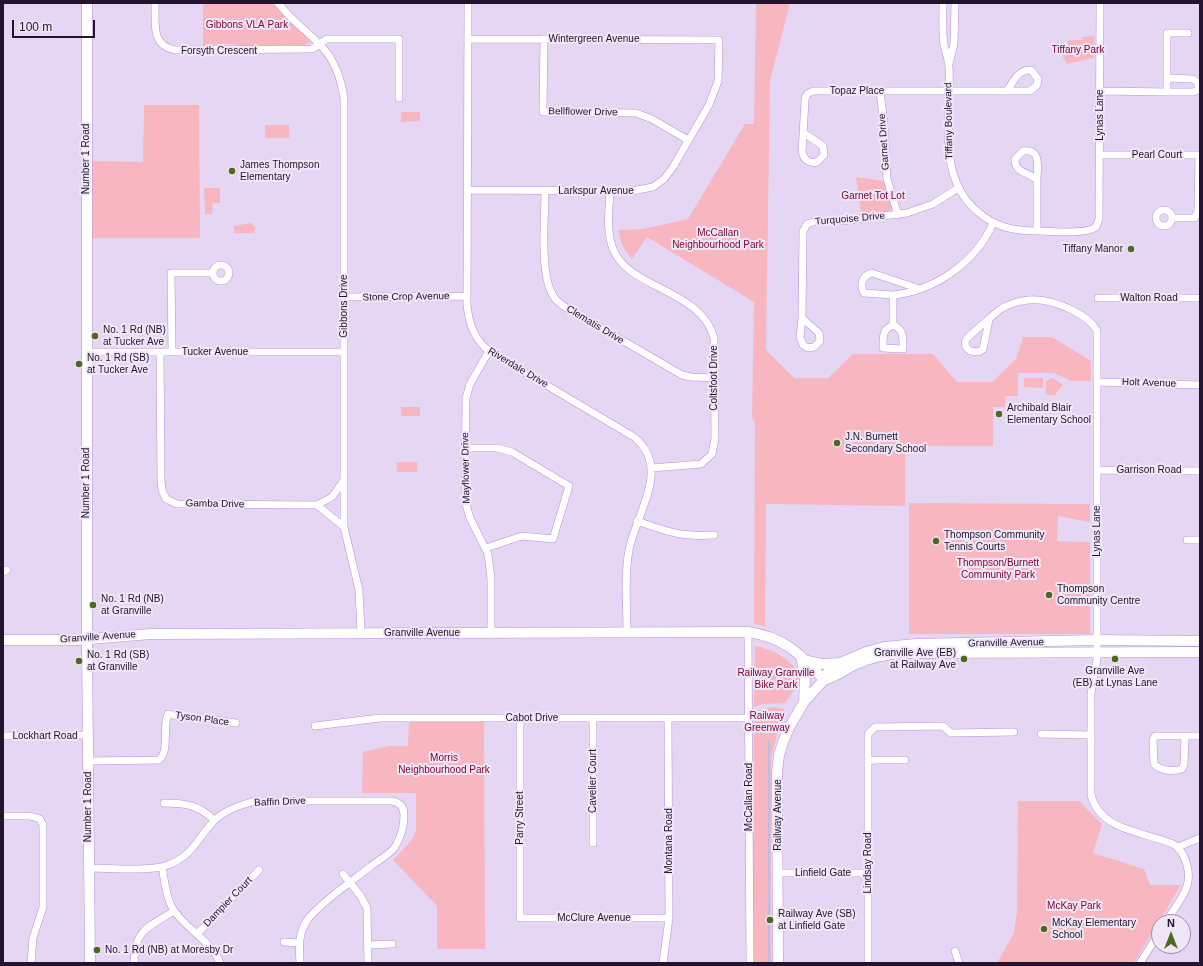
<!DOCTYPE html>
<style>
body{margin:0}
#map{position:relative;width:1203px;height:966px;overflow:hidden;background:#e5d7f4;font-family:Arial,sans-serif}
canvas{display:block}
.frame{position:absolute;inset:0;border:4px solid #22132e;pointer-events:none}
.north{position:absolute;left:1151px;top:914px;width:40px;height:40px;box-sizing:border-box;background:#efe7f6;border:1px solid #9d92a6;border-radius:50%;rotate:0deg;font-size:11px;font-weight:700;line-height:16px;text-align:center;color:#22132e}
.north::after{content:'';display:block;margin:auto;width:14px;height:18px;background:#4c691d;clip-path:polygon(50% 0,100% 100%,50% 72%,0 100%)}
.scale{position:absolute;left:12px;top:20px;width:83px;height:18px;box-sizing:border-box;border:2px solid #22132e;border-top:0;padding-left:5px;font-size:12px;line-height:14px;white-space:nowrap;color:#22132e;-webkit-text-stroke:3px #efe7f6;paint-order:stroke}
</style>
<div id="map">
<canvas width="1203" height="966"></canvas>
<div class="frame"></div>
<div class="north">N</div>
<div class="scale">100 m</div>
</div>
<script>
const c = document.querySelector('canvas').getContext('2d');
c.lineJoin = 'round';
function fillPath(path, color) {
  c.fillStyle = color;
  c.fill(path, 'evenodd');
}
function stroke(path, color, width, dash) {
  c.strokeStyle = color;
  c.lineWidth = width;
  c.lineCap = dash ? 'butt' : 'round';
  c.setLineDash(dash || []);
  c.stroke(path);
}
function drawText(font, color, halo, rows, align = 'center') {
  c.font = font + ' Arial,sans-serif';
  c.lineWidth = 4;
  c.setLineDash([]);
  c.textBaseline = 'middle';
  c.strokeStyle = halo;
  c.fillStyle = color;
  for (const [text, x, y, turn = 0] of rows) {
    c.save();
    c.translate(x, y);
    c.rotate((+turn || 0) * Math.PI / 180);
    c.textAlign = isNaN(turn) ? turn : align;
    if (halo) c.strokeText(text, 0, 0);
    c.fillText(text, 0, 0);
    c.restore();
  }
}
const green = new Path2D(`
 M203,3h69l37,35 1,4 -7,4 -24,-1 -8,3c-9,-6 -16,0 -26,0 -9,-6 -31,-5 -42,-1z
 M756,3h34l-20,78 -4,269 28,28h34l25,-24h80l24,28h35l24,-23 7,-22h29l39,24v20h-19l-19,-8h-35v23h-13v11h-12v39h-88v60l-139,-2 -1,123 -11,-4 1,-201 -3,-4 2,-116 -107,-65 -15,22c-8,-10 -13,-16 -13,-29l24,-1 45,-10 57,-95h9z
 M1094,36v22l-27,6 -5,-9 -7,-7h13v-8h14v-3z
 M144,105h55l1,133h-108l-1,-77 52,1z
 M401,112h19v9l-19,1z
 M265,125h24v13h-24z
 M856,177l28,4 8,24 -1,6 -3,2h-27z
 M204,188h16v15h-7l-1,11h-7z
 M250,223l6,5 -2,5h-20v-7z
 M1024,378h19v10l-19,-1z
 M1053,378l10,7 -8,10h-9v-14z
 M401,407h19v9h-19z
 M396,462h21v10h-20z
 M909,503l181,1v18l-32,-6 -1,25 33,1v92h-181z
 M755,646c17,3 32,11 44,26l-1,13 -13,18 -21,1 -10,3z
 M774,707l10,2 -13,49v205h-19l2,-252z
 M409,720l75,1 1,228h-48v-43l-44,-46 18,-19 5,-10v-38h-54l1,-41 26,-6h19z
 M1018,801h61l23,23 -9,29 51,16 6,16h31l-47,78h-137l17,-30 3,-21z`);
const stream = new Path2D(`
 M769,740v223`);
const street = new Path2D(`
 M155,3c1,20 -5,42 20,47l137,-1 15,-10h72v59
 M278,3c30,38 57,38 66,95v429l15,63 2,43
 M468,3l-1,302c2,19 7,34 22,46l145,86c38,31 2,76 -5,113 -5,26 -2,55 -2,82
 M943,3c0,14 -1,29 1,42 2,7 4,14 5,21 3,49 -14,110 29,146 17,15 36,19 59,19 15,0 48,4 59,-4l3,-8 1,-216
 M544,39l-1,73 93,1 16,6 36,21
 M949,63l5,-19 1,-41
 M1167,78l26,1 5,4v7l-5,2h-26
 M880,91l4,34 3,54 11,36
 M1101,91l66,1v-59h21
 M804,133l19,13 1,9 -7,7c-8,2 -13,-2 -15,-10l3,-51c0,-6 3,-9 10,-10h215l7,-6 1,-6 -7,-9c-13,-1 -18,12 -24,21
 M1023,151c19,-3 14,17 14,29 -8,-8 -23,-7 -22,-21z
 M1100,155h99l-1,55 -3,8h-22
 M1037,180v51
 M468,190l164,1 21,-4 11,-8 9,-12 36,-62 9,-24 1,-41 -251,-1
 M545,191c0,27 -6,85 9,106 2,4 7,7 11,10l117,68 9,2 24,1
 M610,191c-1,19 -4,40 3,58 15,40 88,40 101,89l1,100 -3,16 -11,10 -49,4
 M1156 218a8 8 0 1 1 16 0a8 8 0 1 1-16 0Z
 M213 273a8 8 0 1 1 16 0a8 8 0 1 1-16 0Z
 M893,295l-29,-2c-5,-9 -1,-18 8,-20l48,16
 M345,297l122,-1
 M1098,298h102
 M802,318l17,15 1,8 -6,6 -6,1 -5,-3 -3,-8 2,-19 1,-87 4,-7 9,-3h25l66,-8 26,-9 25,-16
 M989,320l-6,29 -4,3 -9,-1c-4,-3 -6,-6 -4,-11 1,-3 32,-29 36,-32 6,-3 13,-6 20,-7 18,-4 34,1 50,9 10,5 20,11 25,21v328l-6,35v101c10,37 52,36 82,49 13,8 19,30 13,45 -5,12 -14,22 -20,33
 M893,325v-30c42,-4 83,-33 100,-72
 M894,325c10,6 9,12 9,24l-20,-1c0,-11 -1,-19 11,-23z
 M489,351l-19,33 -4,14 -1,103 5,17 18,36 3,25v55
 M86,352h258
 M160,352l1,128 1,10 4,9 11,5 140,1 27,22
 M172,352l-1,-79h42
 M1098,382l102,3
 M465,448h32l15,4 57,34 -16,53 -31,-3 -36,12
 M1097,470l103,1
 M317,505l15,-8 12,-17
 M637,521c32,11 42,16 77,14
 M1187,540h13
 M3,572l4,-2
 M748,632l2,331
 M520,718v200h149
 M593,718v125
 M315,726l65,-8h369
 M1041,734l50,1
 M3,736l84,-1
 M1185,736l-1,28 -2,5c-9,3 -21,2 -28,-5l-1,-24 2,-4h45
 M88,761l71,-1c11,-9 3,-33 9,-46l15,3 19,1 34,5
 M868,762l5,-2h32
 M164,803c21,0 35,2 50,17
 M3,816h27l10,3 3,6v82l-10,31 -2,25
 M1178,847l22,-9
 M162,867c3,14 4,33 13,45 13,18 37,30 45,51
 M88,868c21,0 62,4 80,-3 27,-11 28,-26 46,-44 10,-11 27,-16 41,-20h136c8,1 13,5 13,14 0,11 -3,22 -9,32 -6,8 -16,13 -24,19 -17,14 -50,36 -63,53 -10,13 -9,29 -8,44
 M778,873h90
 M343,874l17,21 7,13 1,55
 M197,934l62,-64
 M284,942l15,1
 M368,945l24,-1
 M955,951l4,12
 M134,963c0,-33 14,-36 40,-52
 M663,963l6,-45 -1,-200
 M868,963v-229l7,-7 68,-1 8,7 63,-1
 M1140,963l19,-30`);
const secondary = new Path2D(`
 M87,3v643l3,317
 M3,640h75l73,-6 597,-2c37,5 52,22 76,48
 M801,656l4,20 -1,26
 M805,660l17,4 18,-1
 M824,680c11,-3 20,-10 30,-15 16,-8 34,-11 52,-12l294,-1
 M778,963l-1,-191 2,-17 4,-13 7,-16 14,-24 20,-22 4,-8 14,-10 24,-10 18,-5 32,-3 181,-4 103,1`);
const markers = [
 [232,171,4,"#4c691d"],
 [1131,249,4,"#4c691d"],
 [95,336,4,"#4c691d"],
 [79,364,4,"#4c691d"],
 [999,414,4,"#4c691d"],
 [837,443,4,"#4c691d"],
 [936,541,4,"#4c691d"],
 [1049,595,4,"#4c691d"],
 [93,605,4,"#4c691d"],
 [964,659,4,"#4c691d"],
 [1115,659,4,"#4c691d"],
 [79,661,4,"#4c691d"],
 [770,920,4,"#4c691d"],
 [1044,929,4,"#4c691d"],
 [97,950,4,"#4c691d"]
];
const parkNames = [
 ["Gibbons VLA Park",247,25],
 ["Tiffany Park",1078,50],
 ["Garnet Tot Lot",873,196],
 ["McCallan",718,233],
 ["Neighbourhood Park",718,245],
 ["Thompson/Burnett",998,563],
 ["Community Park",998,575],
 ["Railway Granville",776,673],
 ["Bike Park",776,685],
 ["Railway",767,716],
 ["Greenway",767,728],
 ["Morris",444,758],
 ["Neighbourhood Park",444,770],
 ["McKay Park",1074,906]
];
const streetNames = [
 ["Wintergreen Avenue",594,39],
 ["Forsyth Crescent",219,51],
 ["Topaz Place",857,91],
 ["Bellflower Drive",583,112,1],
 ["Lynas Lane",1100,115,-90],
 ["Tiffany Boulevard",949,121,-91],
 ["Garnet Drive",884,142,-94],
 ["Pearl Court",1157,155],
 ["Number 1 Road",86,159,-90],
 ["Larkspur Avenue",596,191],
 ["Turquoise Drive",850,219,-5],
 ["Stone Crop Avenue",406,297,-1],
 ["Walton Road",1149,298],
 ["Gibbons Drive",344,306,-90],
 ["Clematis Drive",595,325,31],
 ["Tucker Avenue",215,352],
 ["Riverdale Drive",518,368,31],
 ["Coltsfoot Drive",714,378,-90],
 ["Holt Avenue",1149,383,2],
 ["Mayflower Drive",466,468,-91],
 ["Garrison Road",1149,470],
 ["Number 1 Road",86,483,-90],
 ["Gamba Drive",215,504,1],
 ["Lynas Lane",1097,531,-90],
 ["Granville Avenue",422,633],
 ["Granville Avenue",98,637,-4],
 ["Granville Avenue",1006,643,-1],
 ["Cabot Drive",532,718],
 ["Tyson Place",202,719,8],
 ["Lockhart Road",45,736],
 ["Cavelier Court",593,781,-90],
 ["McCallan Road",749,797,-90],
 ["Baffin Drive",280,802,-2],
 ["Number 1 Road",88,807,-90],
 ["Railway Avenue",778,815,-90],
 ["Parry Street",520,818,-90],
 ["Montana Road",669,841,-90],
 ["Lindsay Road",868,863,-90],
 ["Linfield Gate",823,873],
 ["Dampier Court",228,902,-46],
 ["McClure Avenue",594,918]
];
const poiNames = [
 ["James Thompson",240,165],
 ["Elementary",240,177],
 ["Tiffany Manor",1123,249,"right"],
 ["No. 1 Rd (NB)",103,330],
 ["at Tucker Ave",103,342],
 ["No. 1 Rd (SB)",87,358],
 ["at Tucker Ave",87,370],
 ["Archibald Blair",1007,408],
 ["Elementary School",1007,420],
 ["J.N. Burnett",845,437],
 ["Secondary School",845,449],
 ["Thompson Community",944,535],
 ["Tennis Courts",944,547],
 ["Thompson",1057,589],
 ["Community Centre",1057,601],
 ["No. 1 Rd (NB)",101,599],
 ["at Granville",101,611],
 ["Granville Ave (EB)",956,653,"right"],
 ["at Railway Ave",956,665,"right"],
 ["No. 1 Rd (SB)",87,655],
 ["at Granville",87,667],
 ["Granville Ave",1115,671,"center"],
 ["(EB) at Lynas Lane",1115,683,"center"],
 ["Railway Ave (SB)",778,914],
 ["at Linfield Gate",778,926],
 ["McKay Elementary",1052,923],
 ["School",1052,935],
 ["No. 1 Rd (NB) at Moresby Dr",105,950]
];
fillPath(green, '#f8b6c1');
stroke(stream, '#93c9fd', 1.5);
stroke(street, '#b691d8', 8);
stroke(secondary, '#b691d8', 11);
stroke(street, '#fff', 7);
stroke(secondary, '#fff', 10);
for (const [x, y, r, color] of markers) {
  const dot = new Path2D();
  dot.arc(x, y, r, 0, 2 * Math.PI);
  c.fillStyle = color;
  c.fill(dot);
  stroke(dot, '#efe7f6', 1.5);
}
drawText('10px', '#7b0332', '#efe7f6', parkNames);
drawText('10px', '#22132e', '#efe7f6', streetNames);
drawText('10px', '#22132e', '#efe7f6', poiNames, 'left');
</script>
